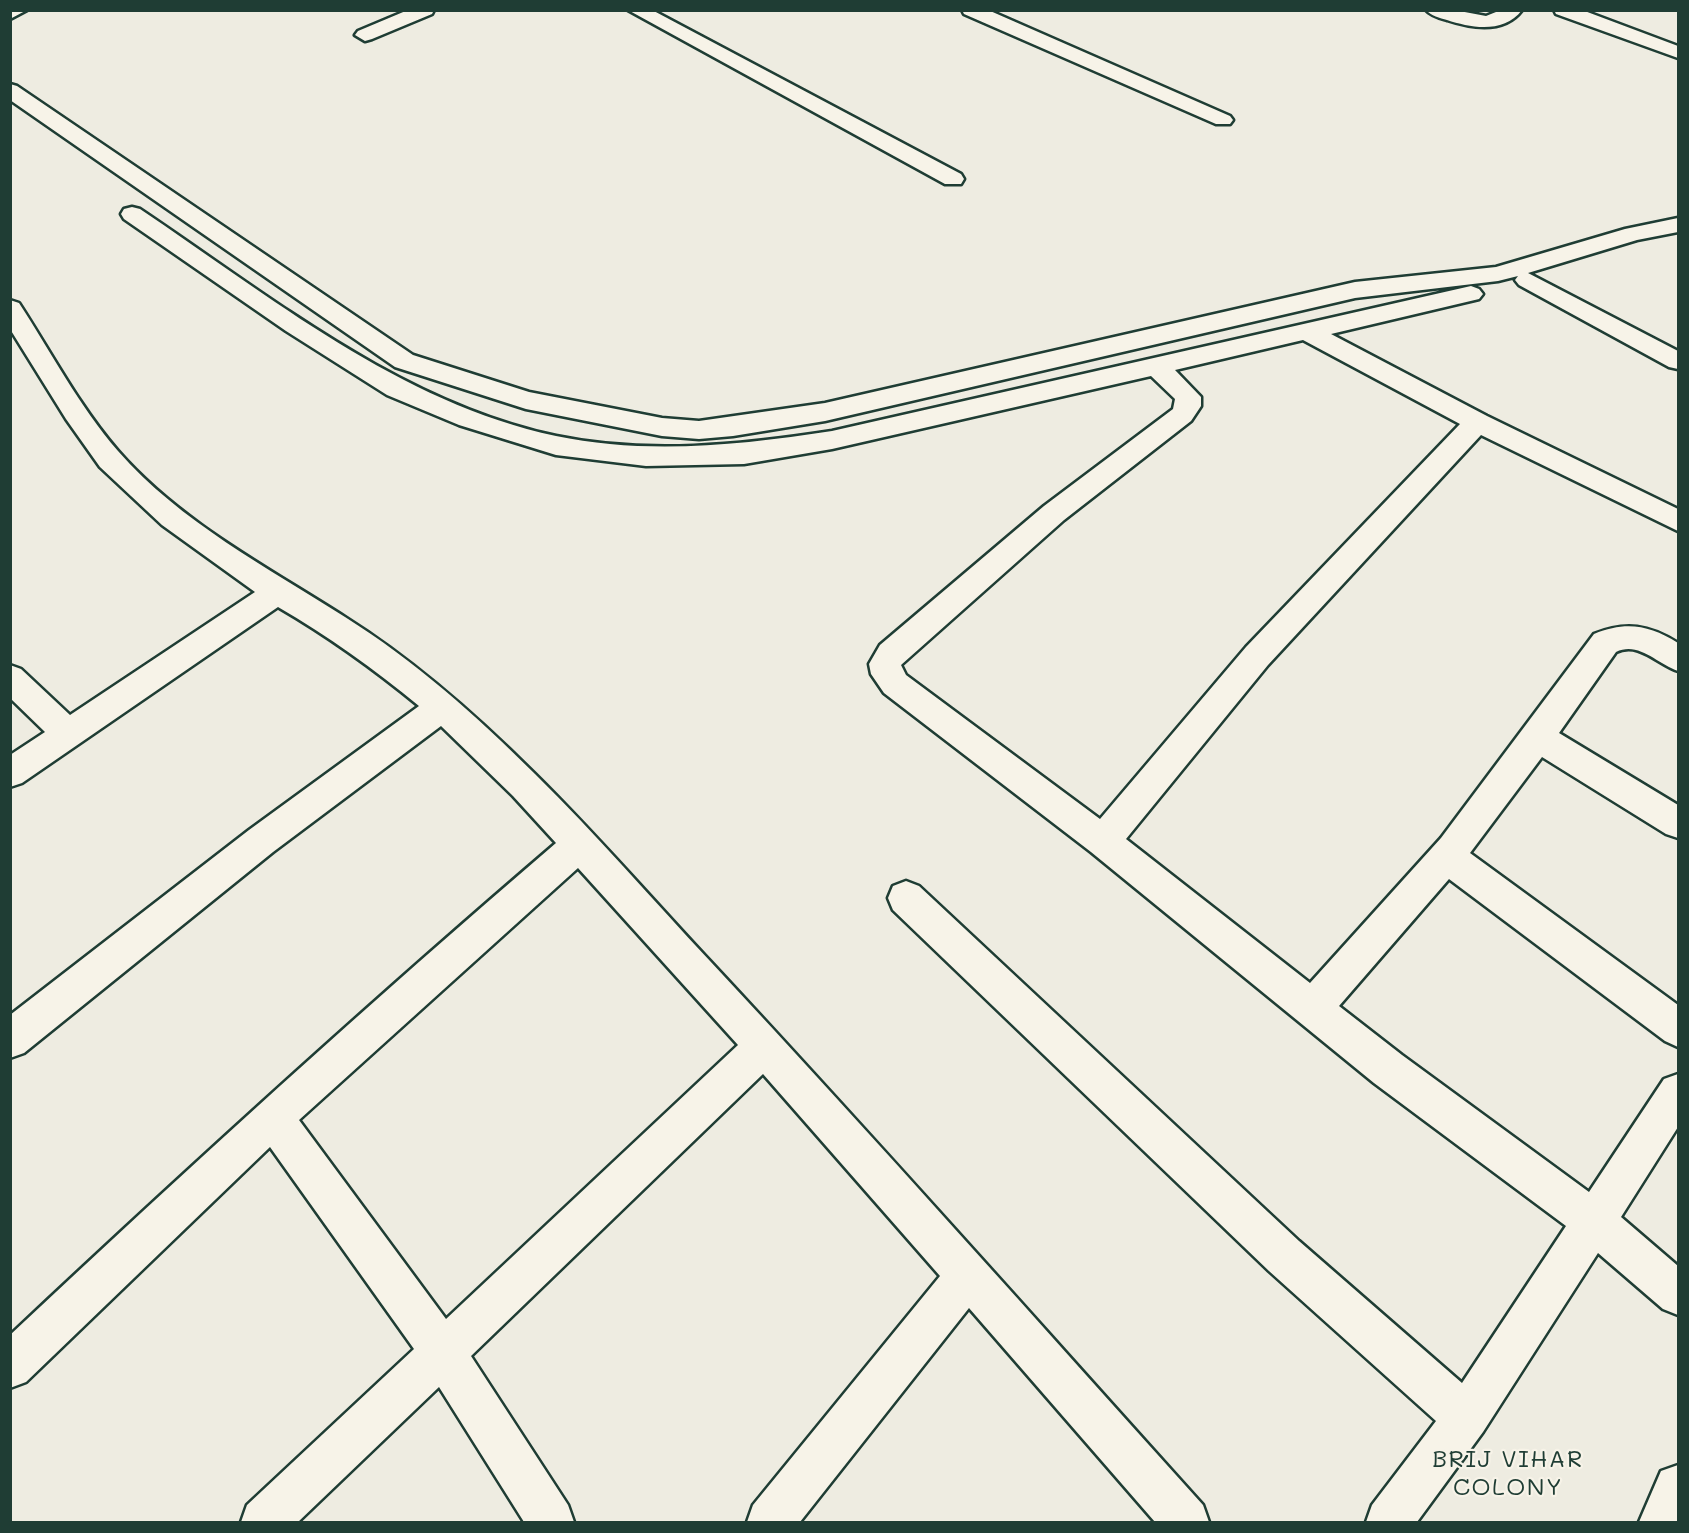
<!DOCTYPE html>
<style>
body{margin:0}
#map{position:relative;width:1689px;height:1533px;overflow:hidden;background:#eeece1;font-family:Mali,sans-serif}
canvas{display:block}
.frame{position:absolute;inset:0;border:12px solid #1f3d34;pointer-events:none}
</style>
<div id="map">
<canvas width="1689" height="1533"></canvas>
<div class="frame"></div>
</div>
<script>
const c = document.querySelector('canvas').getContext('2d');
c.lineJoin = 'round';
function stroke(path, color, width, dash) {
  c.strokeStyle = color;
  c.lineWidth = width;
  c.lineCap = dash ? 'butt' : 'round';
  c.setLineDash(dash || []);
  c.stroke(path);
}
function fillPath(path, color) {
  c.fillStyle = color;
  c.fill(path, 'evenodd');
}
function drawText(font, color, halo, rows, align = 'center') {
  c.font = font + ' Mali,sans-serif';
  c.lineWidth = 4.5;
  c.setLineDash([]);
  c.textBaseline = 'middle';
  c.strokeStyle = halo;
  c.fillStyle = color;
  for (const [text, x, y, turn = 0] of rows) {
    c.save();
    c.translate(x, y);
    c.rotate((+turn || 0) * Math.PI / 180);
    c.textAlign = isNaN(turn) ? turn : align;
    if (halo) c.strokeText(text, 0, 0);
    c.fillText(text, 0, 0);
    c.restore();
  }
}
const minor = new Path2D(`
 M10,10h17l-17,9z
 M408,10h26l-2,4 -60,25 -7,2 -10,-6 3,-4z
 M628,10h24l309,164 3,5 -3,5h-16z
 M962,10h26l242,106 3,4 -3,4h-14l-252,-110z
 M1426,10h28l32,6 15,-6h21c-18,24 -51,18 -75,10 -7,-2 -16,-4 -21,-10z
 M1554,10h28l96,36v12l-122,-44z
 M10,84l7,2 396,269 116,37 133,26 37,3 126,-18 530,-121 141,-15 129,-38 53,-11v14l-41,8 -109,33 150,78v18l-9,-2 -150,-82 -4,-5 3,-4 -20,5 -143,17 -530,123 -92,15 -34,3 -37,-3 -136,-27 -131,-42 -385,-267z
 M132,207l8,2c130,87 260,194 416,227 90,19 186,9 276,-5l639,-145 8,3 4,5 -4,5 -148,35 156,82 191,93v22l-197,-96 -213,230 -142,174 184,144 131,-145 153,-204c32,-13 55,-9 84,9v28c-21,-7 -39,-30 -62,-19l-57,81 119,72v33l-12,-4 -124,-77 -72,96 208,152v42l-13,-6 -216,-162 -110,127 63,49 187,137 75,-113 14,-5v53l-57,90 57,49v49l-15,-6 -65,-56 -115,179 -66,90h-51l6,-17 64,-84 -167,-150 -376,-361 -5,-12 5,-12 13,-5 13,5 380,355 163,142 104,-157 -192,-143 -283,-231 -207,-159 -13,-19 -2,-10 11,-19 164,-139 129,-97 2,-10 -24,-23 -319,73 -88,15 -98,2 -90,-11 -97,-30 -72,-30 -101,-64 -162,-112 -3,-5 3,-5zM1303,340l157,84 -214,223 -146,172 -194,-144 -5,-10 163,-145 127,-99 10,-15v-9l-26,-27z
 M10,300l9,3c32,49 60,103 99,148 62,71 149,116 227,166 70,44 132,99 190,157 61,60 117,125 175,187 167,179 329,362 493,544l6,17h-54l-186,-214 -169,214h-53l6,-17 187,-229 -177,-202 -292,282 97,149 6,17h-50l-85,-135 -141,135h-57l6,-17 167,-156 -144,-202 -244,235 -16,6v-53c179,-168 359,-332 546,-492l-43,-47 -72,-70 -168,126 -249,201 -14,5v-43l239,-185 170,-124c-45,-37 -91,-70 -141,-99l-256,176 -12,4v-32l35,-23 -35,-34v-33l11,4 49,46 185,-123 -93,-67 -62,-58 -34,-48 -56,-90zM578,868l160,177 -292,274 -147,-199z
 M1678,1465v57h-39l22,-51z`);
const nearNeighbourhoodnames = [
 ["BRIJ VIHAR",1508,1460],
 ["COLONY",1508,1488]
];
stroke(minor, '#1f3d34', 5);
fillPath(minor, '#f7f3e8');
c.letterSpacing = '1.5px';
drawText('24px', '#1f3d34', '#f7f3e8', nearNeighbourhoodnames);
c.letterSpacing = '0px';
</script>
